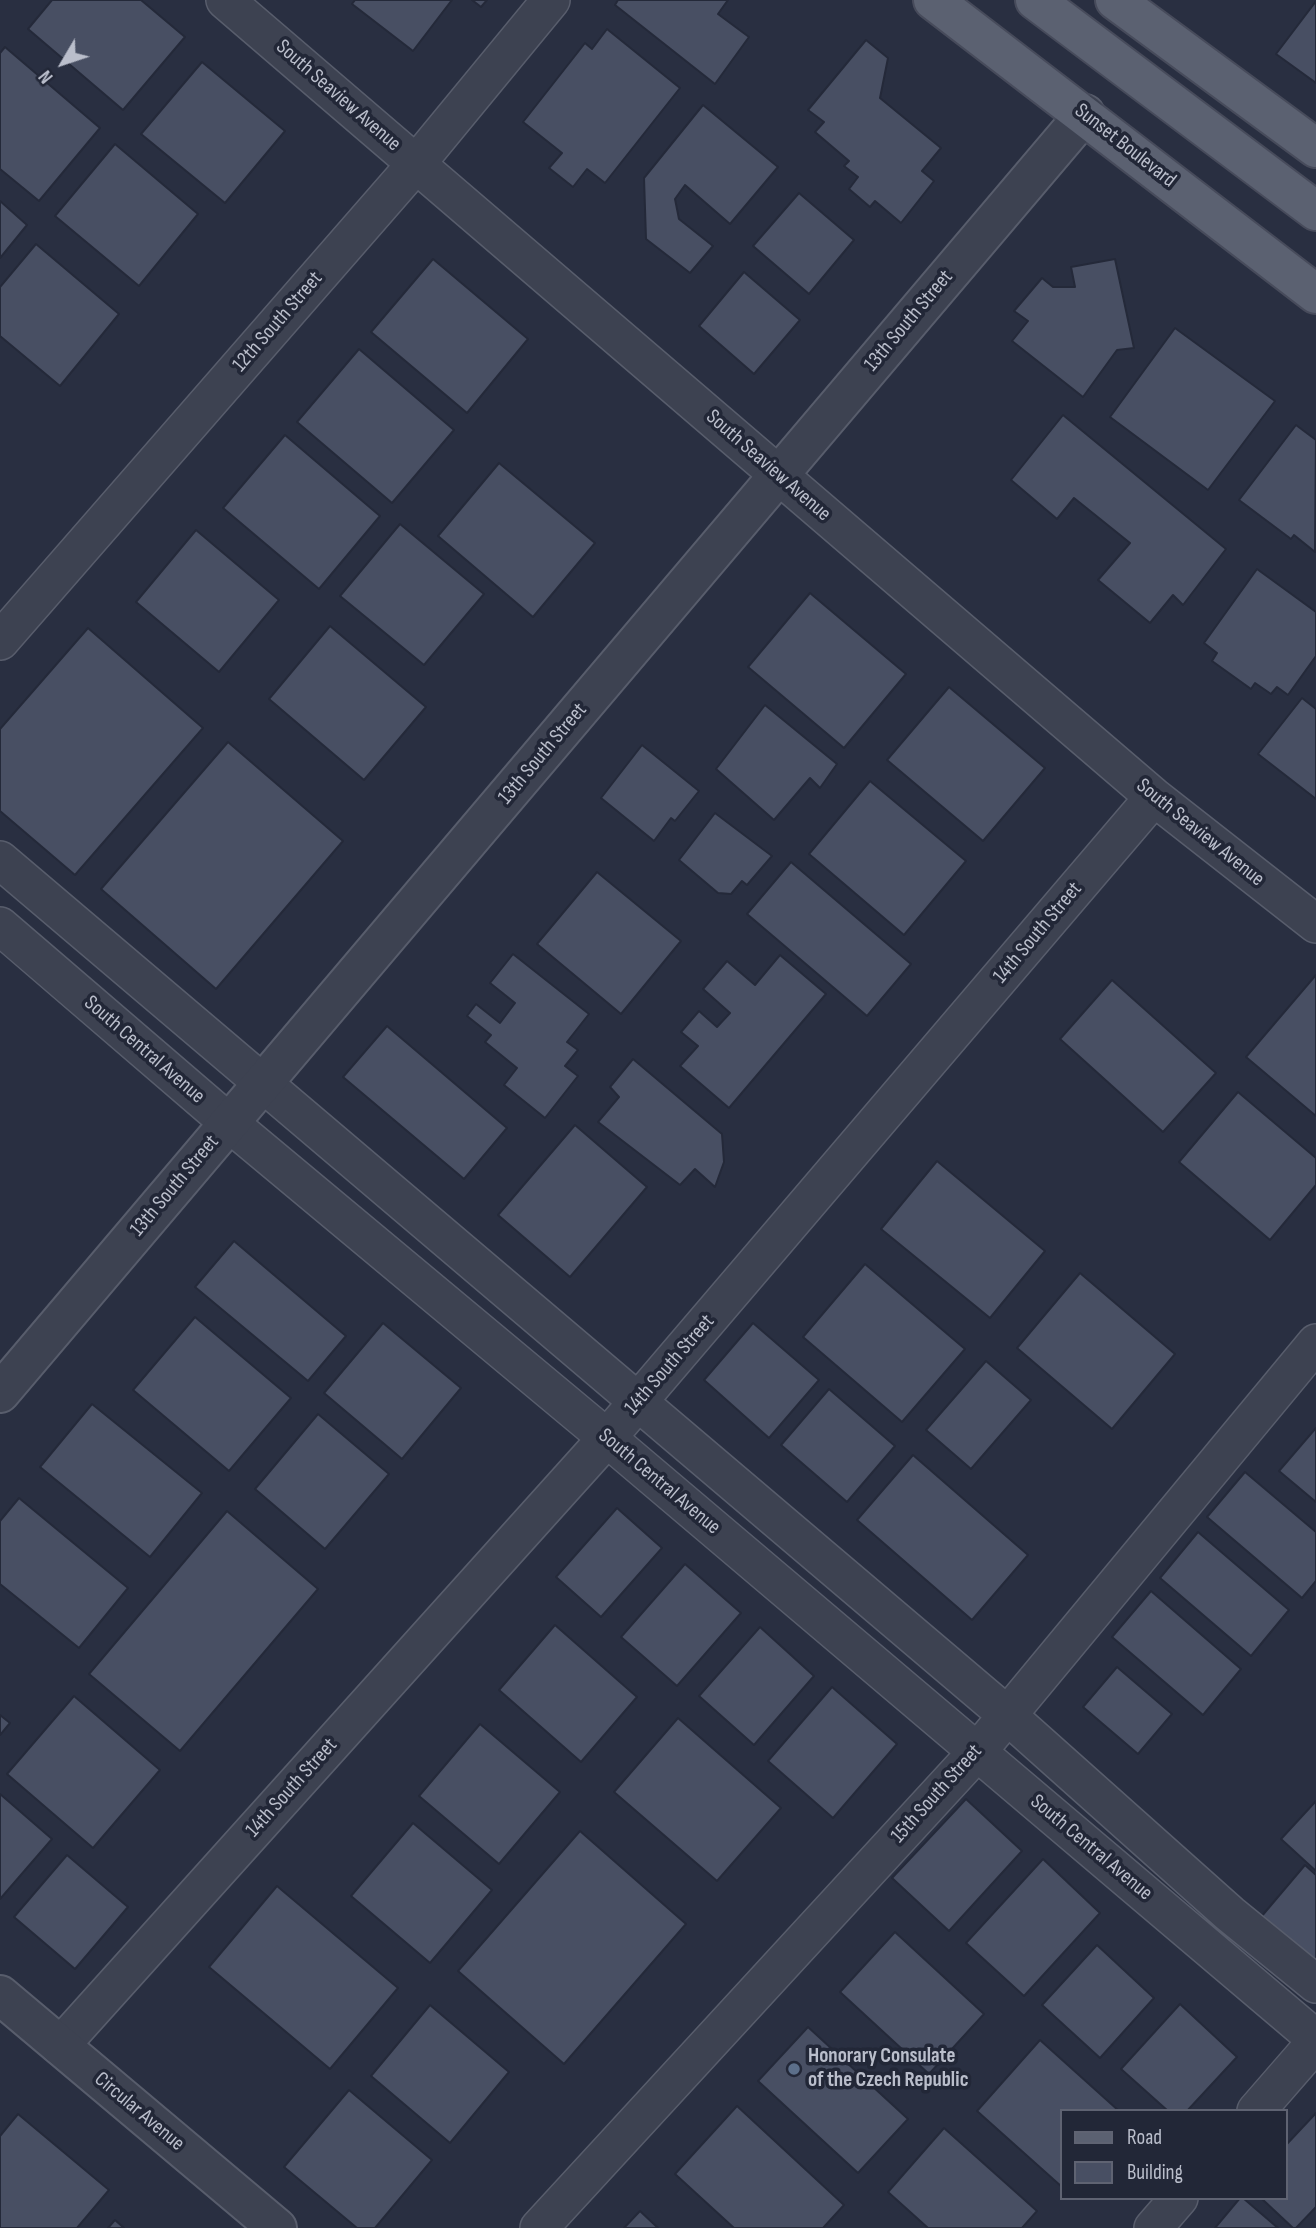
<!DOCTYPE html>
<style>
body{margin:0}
#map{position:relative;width:1316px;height:2228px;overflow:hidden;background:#292f41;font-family:"Sofia Sans Condensed",sans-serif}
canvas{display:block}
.legend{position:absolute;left:1060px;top:2109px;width:228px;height:91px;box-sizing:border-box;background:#222737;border:2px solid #5f6372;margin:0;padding:9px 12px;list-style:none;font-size:21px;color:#babecb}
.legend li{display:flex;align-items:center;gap:14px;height:35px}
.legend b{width:35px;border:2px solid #5f6372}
.north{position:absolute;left:28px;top:28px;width:70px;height:70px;-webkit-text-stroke:5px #222737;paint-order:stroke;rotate:231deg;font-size:19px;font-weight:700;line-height:28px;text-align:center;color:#babecb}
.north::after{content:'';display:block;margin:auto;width:24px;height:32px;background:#babecb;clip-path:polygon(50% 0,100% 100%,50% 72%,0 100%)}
</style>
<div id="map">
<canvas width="1316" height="2228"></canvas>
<ul class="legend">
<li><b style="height:9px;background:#5b6171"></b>Road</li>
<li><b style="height:19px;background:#484f63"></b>Building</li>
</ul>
<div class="north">N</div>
</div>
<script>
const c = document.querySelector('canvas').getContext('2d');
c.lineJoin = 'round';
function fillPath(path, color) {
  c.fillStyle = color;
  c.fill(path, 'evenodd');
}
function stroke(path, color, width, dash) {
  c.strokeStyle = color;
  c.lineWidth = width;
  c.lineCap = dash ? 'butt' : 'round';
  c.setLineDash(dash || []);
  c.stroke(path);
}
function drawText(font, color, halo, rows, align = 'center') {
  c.font = font + ' "Sofia Sans Condensed",sans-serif';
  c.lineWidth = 7;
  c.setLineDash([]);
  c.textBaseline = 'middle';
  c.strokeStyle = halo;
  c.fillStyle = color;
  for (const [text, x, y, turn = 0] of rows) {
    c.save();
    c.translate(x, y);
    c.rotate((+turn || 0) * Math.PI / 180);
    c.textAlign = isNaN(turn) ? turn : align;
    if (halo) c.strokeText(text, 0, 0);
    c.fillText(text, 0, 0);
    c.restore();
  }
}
const building = new Path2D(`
 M52,0h89l44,37 -62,73 -95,-81z
 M355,0h97l-39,51 -61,-47z
 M472,0h15l-6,7z
 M618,0h110l-10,14 31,23 -34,47 -100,-79z
 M1316,1v82l-40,-29z
 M607,29l73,59 -75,95 -18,-14 -14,18 -24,-19 13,-15 -39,-31 62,-79 7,6z
 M866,40l22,18 -8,40 61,50 -19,23 12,10 -33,42 -26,-22 -5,6 -21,-18 9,-12 -14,-11 5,-5 -34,-29 9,-10 -16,-12z
 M5,47l95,81 -61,73 -39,-32v-116z
 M202,62l83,69 -60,72 -84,-69z
 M703,105l75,62 -48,57 -45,-39 -10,14 4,20 34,27 -23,27 -44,-34 -2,-61z
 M115,144l83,70 -59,72 -84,-70z
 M799,193l55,47 -45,54 -56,-48z
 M0,201l27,24 -27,33z
 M36,244l83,70 -59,72 -60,-50v-49z
 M433,259l95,80 -61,74 -96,-81z
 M1115,259l19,89 -17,2 -34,47 -71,-56 16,-20 -14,-10 28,-33 11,9h22l-4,-20z
 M744,272l56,48 -46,54 -55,-48z
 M1175,328l100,73 -67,89 -98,-73z
 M359,349l95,81 -62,73 -95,-81z
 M1063,415l163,134 -43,56 -10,-10 -23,28 -52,-43 32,-37 -56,-45 -17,21 -46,-39z
 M1296,425l20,15 -1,112 -21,-17 -3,4 -52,-39z
 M285,435l95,81 -61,73 -96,-81z
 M499,463l96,80 -62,74 -95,-81z
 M400,524l84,70 -60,71 -84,-69z
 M196,530l83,70 -60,72 -83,-70z
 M1257,569l59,43v44l-28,39 -11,-8 -6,7 -16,-11 -4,6 -39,-28 5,-8 -13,-10z
 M810,593l96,81 -62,74 -96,-81z
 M330,626l96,81 -62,73 -95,-81z
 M88,628l115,100 -128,147 -75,-64v-82z
 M949,687l96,81 -62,73 -96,-81z
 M1302,698l14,11v90l-58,-45z
 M765,705l72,59 -17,24 -10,-10 -36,42 -58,-51z
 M228,742l115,99 -127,148 -115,-100z
 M642,745l57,46 -24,30 -4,-3 -17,23 -53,-43z
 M870,781l96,80 -62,74 -95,-81z
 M715,813l57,43 -25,29 -5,-4 -11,13 -13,-1 -39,-33z
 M791,862l120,102 -44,52 -120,-102z
 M597,872l84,69 -60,73 -84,-70z
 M513,954l76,60 -22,28 11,8 -13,16 13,10 -33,42 -41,-33 13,-17 -32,-26 6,-7 -24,-19 9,-12 24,19 15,-20 -25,-20z
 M780,955l46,39 -97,114 -49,-42 18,-20 -17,-14 18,-21 18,16 13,-14 -27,-24 24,-28 28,24z
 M1316,975v141l-70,-59z
 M1112,980l104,93 -53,59 -103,-93z
 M387,1026l120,102 -43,51 -121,-102z
 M633,1059l89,75 2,28 -9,25 -20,-18 -15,16 -82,-63 21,-25 -9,-10z
 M1238,1092l78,66v27l-46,55 -91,-78z
 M575,1125l72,62 -77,90 -72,-62z
 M937,1161l108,90 -55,67 -109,-89z
 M234,1241l112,95 -38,45 -113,-94z
 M865,1264l100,85 -63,73 -99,-85z
 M1080,1273l95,81 -63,75 -95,-81z
 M195,1317l96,81 -62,73 -96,-81z
 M383,1323l78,65 -59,71 -78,-66z
 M753,1323l66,57 -50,58 -65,-58z
 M986,1361l45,39 -60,69 -45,-39z
 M829,1389l66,57 -48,56 -66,-57z
 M92,1404l110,89 -52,64 -110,-90z
 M318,1414l71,60 -64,75 -70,-60z
 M1316,1428v74l-37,-31z
 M913,1455l115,100 -56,65 -115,-100z
 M1245,1472l71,60v49l-14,17 -95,-81z
 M19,1498l109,90 -49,60 -79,-64v-63z
 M617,1508l45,40 -61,69 -45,-40z
 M227,1511l91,78 -138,162 -91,-77z
 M1198,1532l91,78 -38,46 -91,-78z
 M685,1564l56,49 -64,73 -56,-49z
 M1151,1591l90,78 -38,46 -91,-78z
 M555,1625l82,72 -56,65 -82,-72z
 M760,1627l54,49 -60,69 -55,-49z
 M1117,1667l55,47 -34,40 -55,-47z
 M832,1687l65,57 -64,74 -65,-57z
 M74,1696l86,74 -67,78 -86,-74z
 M0,1715l10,8 -10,12z
 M678,1718l103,90 -64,73 -103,-89z
 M480,1724l80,68 -61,72 -80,-68z
 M0,1794l52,45 -52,60z
 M966,1799l56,52 -73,80 -57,-53z
 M1316,1801v70l-35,-32z
 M413,1823l79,67 -62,73 -79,-67z
 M580,1831l106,93 -122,140 -106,-93z
 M67,1855l61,52 -53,62 -61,-52z
 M1043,1859l57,54 -76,83 -58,-53z
 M1305,1865l11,10v89l-55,-47z
 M277,1886l121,102 -68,81 -121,-102z
 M895,1932l89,82 -55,60 -89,-82z
 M1097,1945l57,53 -54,60 -58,-53z
 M1180,2004l57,53 -50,54h-19l-47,-42z
 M430,2005l79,67 -59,71 -79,-67z
 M808,2027l100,92 -50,54 -100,-92z
 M1040,2040l79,71h-57v76l-85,-76z
 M349,2090l83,70 -57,68h-18l-73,-61z
 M737,2106l107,99 -21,23h-89l-59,-54z
 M1316,2113v94l-20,21h-3l-32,-30h25v-53z
 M18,2114l91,76 -32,38h-77v-92z
 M944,2128l93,83 -15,17h-94l-40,-36z
 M1240,2198h3l35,30h-63z
 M640,2211l18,17h-34z
 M115,2220l9,8h-16z`);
const minor = new Path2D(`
 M225,0l929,797 162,127
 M0,641l416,-477 135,-164
 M0,860l1007,855 223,199 86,70
 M0,926l228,196 379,316 709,601
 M60,2046l547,-608 547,-641
 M1256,2111l60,-69
 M539,2228l438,-476 339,-409
 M1153,2228l26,-30`);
const tertiary = new Path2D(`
 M0,1393l1085,-1279
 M0,1995l277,233`);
const primary = new Path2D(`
 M933,0l383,294
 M1035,0l281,211
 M1115,0l201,148`);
const markers = [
 [794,2069,7,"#5c6f8a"]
];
const streetNames = [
 ["South Seaview Avenue",338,96,41],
 ["Sunset Boulevard",1125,146,38],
 ["13th South Street",909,321,-50],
 ["12th South Street",278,322,-49],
 ["South Seaview Avenue",768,466,41],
 ["13th South Street",543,754,-50],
 ["South Seaview Avenue",1200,833,39],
 ["14th South Street",1038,933,-50],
 ["South Central Avenue",144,1050,41],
 ["13th South Street",175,1186,-50],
 ["14th South Street",670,1365,-49],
 ["South Central Avenue",659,1482,40],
 ["14th South Street",292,1788,-48],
 ["15th South Street",937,1794,-48],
 ["South Central Avenue",1091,1848,40],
 ["Circular Avenue",139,2112,40]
];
const poiNames = [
 ["Honorary Consulate",808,2057],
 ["of the Czech Republic",808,2081]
];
fillPath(building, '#484f63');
stroke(building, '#242939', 2);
stroke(minor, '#585d6c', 40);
stroke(tertiary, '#585d6c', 42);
stroke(primary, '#474b5b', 42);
stroke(minor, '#3d4251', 37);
stroke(tertiary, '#3d4251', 38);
stroke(primary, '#5b6171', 38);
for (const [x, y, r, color] of markers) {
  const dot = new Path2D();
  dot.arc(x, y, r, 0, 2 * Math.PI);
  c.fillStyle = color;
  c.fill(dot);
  stroke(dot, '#222737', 2.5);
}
drawText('21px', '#babecb', '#222737', streetNames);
drawText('bold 21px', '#babecb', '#222737', poiNames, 'left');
</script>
